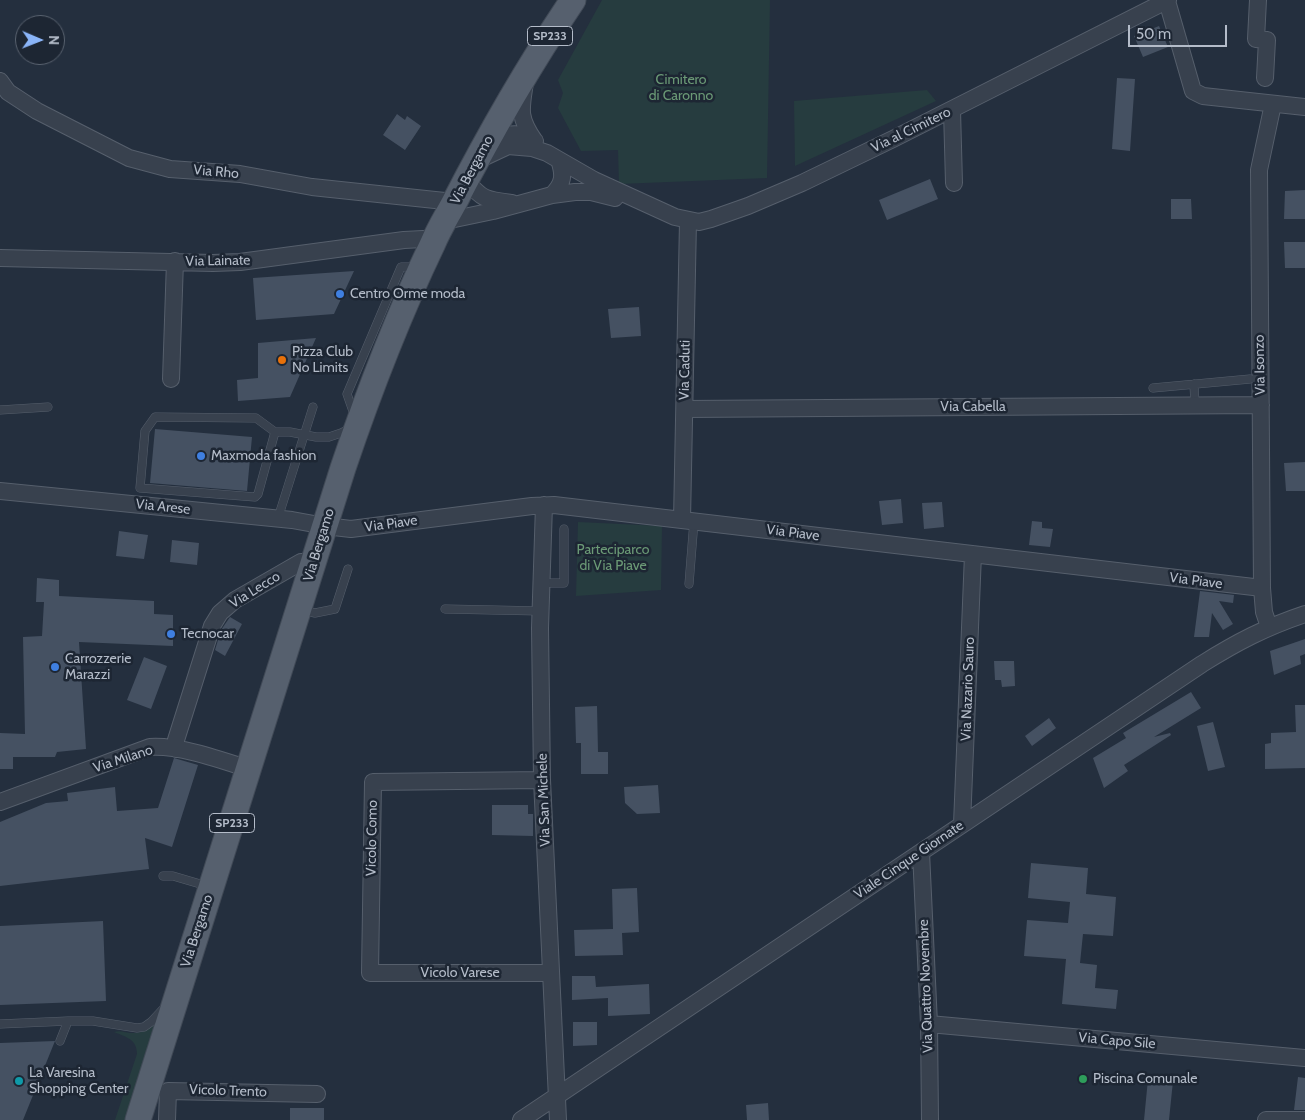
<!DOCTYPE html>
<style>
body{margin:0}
#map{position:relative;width:1305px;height:1120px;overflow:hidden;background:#242f3e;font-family:Cabin,sans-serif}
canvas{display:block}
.north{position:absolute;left:15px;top:15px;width:50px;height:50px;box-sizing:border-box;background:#1d2633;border:1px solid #59626f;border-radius:50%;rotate:91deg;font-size:14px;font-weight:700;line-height:20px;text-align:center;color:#b4bcc9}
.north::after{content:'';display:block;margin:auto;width:18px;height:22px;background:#8ab4f8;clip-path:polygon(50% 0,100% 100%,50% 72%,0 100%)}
.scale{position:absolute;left:1128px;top:25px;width:99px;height:22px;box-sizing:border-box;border:2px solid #b4bcc9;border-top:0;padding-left:6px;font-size:15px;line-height:18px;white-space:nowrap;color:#b4bcc9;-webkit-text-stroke:4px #1d2633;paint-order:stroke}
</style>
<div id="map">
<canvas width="1305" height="1120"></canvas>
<div class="north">N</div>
<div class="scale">50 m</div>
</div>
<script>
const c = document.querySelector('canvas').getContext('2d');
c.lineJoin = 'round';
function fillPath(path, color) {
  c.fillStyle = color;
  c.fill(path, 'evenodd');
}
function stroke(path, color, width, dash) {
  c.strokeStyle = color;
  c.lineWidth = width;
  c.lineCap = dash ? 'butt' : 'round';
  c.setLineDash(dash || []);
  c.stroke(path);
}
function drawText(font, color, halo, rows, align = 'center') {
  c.font = font + ' Cabin,sans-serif';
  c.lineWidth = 5;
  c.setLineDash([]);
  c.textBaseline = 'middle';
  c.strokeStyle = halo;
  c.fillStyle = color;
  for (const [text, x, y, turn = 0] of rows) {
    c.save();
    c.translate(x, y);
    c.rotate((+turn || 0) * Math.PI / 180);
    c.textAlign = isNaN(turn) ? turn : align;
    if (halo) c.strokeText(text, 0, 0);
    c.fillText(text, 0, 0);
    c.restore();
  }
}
const green = new Path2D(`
 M602,0h168l-3,178 -148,6 -1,-34 -37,1 -23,-43 5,-15 -5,-13z
 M927,90l9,11 -141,65 -1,-65z
 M578,522l84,4 -1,64 -85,6z
 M162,1018l-31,102h-16l22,-66c0,-15 -11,-17 -23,-22 6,-2 10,0 16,1 14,1 23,-6 32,-15z`);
const building = new Path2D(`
 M1159,26l9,21 -25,10 -9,-21z
 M1117,78l18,1 -5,72 -18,-2z
 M397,114l8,6 2,-4 14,10 -16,24 -22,-15z
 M930,179l8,20 -51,21 -8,-20z
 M1305,190v29h-21l1,-28z
 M1171,199h20l1,20h-21z
 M1284,242h21v26h-20z
 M354,271l-20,43 -78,6 -3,-42z
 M639,307l2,29 -30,2 -3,-29z
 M316,338l-26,59 -52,4 -1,-21 21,-2v-35z
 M155,429l97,8 -5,54 -97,-8z
 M1305,462v29h-19l-2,-28z
 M901,499l2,24 -21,2 -3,-24z
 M942,502l2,25 -20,2 -2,-26z
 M1032,521l10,1v6l11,1 -3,18 -21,-2z
 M119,531l29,4 -4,24 -28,-3z
 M172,540l27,3 -2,22 -27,-3z
 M37,578l22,2v16l95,5v13l19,1v31l-94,-4 7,107 -29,3 -2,5h-42v12h-13v-36l25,1 -2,-97 19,-1 2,-34h-8z
 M1200,591l34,4 -1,8 -14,-2 14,23 -10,6 -11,-17 -3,24h-15z
 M230,617l12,7 -17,32 -10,-6 6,-20z
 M1305,639v15l-5,2 1,8 -27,11 -4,-24z
 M144,657l23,9 -16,43 -24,-9z
 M994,661h20l1,25 -13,1 -1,-7h-6z
 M1191,692l10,16 -47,29 16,-4 1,2 -47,30 4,6 -24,17 -11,-30 33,-20 -3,-5z
 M1295,705h10v63l-40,1v-25l6,-1v-10l25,-1z
 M597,706l1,46h10v22h-27v-31h-5l-1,-36z
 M1049,718l7,10 -24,18 -7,-10z
 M1213,722l12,45 -17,4 -11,-45z
 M174,758l24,7 -26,82 -27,-9 4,31 -149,17v-64l46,-19 22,-2 -1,-8 48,-6 2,24 41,-3z
 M658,785l2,28 -23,1 -12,-11 -1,-16z
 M492,805h36v9h5v22l-41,-1z
 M1031,863l57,5 -2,26 30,3 -3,39 -30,-2 -3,29 17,2 -2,23 23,2 -2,19 -54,-5 4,-45 -42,-3 3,-36 41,3 2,-21 -42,-4z
 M637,888l2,44 -17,1 1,22 -48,1 -1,-26 39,-1 -1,-40z
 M103,921l3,80 -106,4v-79z
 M572,976h23l1,11 53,-3 1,30 -42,2v-18l-36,2z
 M573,1022h24v23l-24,1z
 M55,1041l-32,79h-23v-77z
 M1298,1077l7,1v32h-11z
 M1148,1079l25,2 -4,39h-25z
 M768,1103l1,17h-22l-1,-15z
 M290,1108h34v12h-34z`);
const lane = new Path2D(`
 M1194,384l1,21
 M1153,388l97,-9
 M0,410l48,-3
 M354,414l-7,-20 54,-127h17
 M275,432l-17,62 -3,3 -115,-9 5,-57 10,-14 101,1 19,14h15l26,5h13l12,-4 10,-5
 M278,518l35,-111
 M541,583h23v-54
 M689,584l5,-63
 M445,609l96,2
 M302,610l13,3 20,-4 13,-40
 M163,876h10l34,10
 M0,1024l68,-3
 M60,1041l8,-20h25l44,7 7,-1 7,-5 13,-14`);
const street = new Path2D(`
 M1258,0l-2,39 11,1 -2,38
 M1167,1l26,90 10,5 102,11
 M0,81l8,11 29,19 92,47 41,11 70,5 72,13 142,15
 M525,83c-4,26 -7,34 9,57
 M952,110l2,73
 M489,138c16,-3 31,-8 46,3
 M476,161l32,-15 24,2 15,5 47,27 81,37 24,5 12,-3 37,-13 54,-23 91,-44 275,-139
 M466,180c16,20 21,20 46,23
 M552,195c12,-12 12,-20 7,-35
 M445,221l48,-10 59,-16 23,-3h16l24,6
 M0,258l213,5 27,-1 164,-22 19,-1 11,2
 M171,379l4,-118
 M685,409l576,-4
 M0,491l292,29 33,6 26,3 181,-23 22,-1 708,83
 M544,505l-4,123 2,152 16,340
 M682,520l6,-299
 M1269,627l-5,-15 -2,-24 -3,-418 14,-66
 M176,749v-9l36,-114 8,-13 15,-13 66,-38 12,1
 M542,780l-169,2 -3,191h180
 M0,802l150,-55c29,-2 71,13 99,22
 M962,824l11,-270
 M921,852l8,172 1,96
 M929,1024l376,34
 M167,1120l1,-29 149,3
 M521,1120l681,-456c35,-22 64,-37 103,-50
 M1266,1120h39`);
const primary = new Path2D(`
 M138,1120l205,-652c26,-77 55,-152 90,-225 6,-14 14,-27 21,-40 36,-70 75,-138 119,-203`);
const markers = [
 [340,294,5,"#3f7fe0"],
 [282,360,5,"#e8710a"],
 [201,456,5,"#3f7fe0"],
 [171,634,5,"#3f7fe0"],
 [55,667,5,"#3f7fe0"],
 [1083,1079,5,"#2e9e5b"],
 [19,1081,5,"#0f9aa8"]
];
const shields = [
 [550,36,45],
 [232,823,45]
];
const shieldNames = [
 ["SP233",550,36],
 ["SP233",232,823]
];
const parkNames = [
 ["Cimitero",681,80],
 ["di Caronno",681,96],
 ["Parteciparco",613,550],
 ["di Via Piave",613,566]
];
const streetNames = [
 ["Via al Cimitero",911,130,-26],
 ["Via Bergamo",472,170,-62],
 ["Via Rho",216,172,5],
 ["Via Lainate",218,261,-1],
 ["Via Isonzo",1260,365,-91],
 ["Via Caduti",685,370,-89],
 ["Via Cabella",973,407],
 ["Via Arese",163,507,6],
 ["Via Piave",391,524,-8],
 ["Via Piave",793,533,7],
 ["Via Bergamo",319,545,-73],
 ["Via Piave",1196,581,7],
 ["Via Lecco",255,590,-32],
 ["Via Nazario Sauro",968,689,-88],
 ["Via Milano",123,759,-18],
 ["Via San Michele",544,800,-92],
 ["Vicolo Como",372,838,-89],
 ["Viale Cinque Giornate",909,860,-34],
 ["Via Bergamo",197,931,-72],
 ["Vicolo Varese",460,973],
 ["Via Quattro Novembre",926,986,-92],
 ["Via Capo Sile",1117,1041,5],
 ["Vicolo Trento",228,1091,2]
];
const poiNames = [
 ["Centro Orme moda",350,294],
 ["Pizza Club",292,352],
 ["No Limits",292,368],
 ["Maxmoda fashion",211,456],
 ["Tecnocar",181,634],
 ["Carrozzerie",65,659],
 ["Marazzi",65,675],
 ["La Varesina",29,1073],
 ["Shopping Center",29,1089],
 ["Piscina Comunale",1093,1079]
];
fillPath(green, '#263c3f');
fillPath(building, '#455162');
stroke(lane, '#565f6c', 9);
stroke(street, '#565f6c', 18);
stroke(primary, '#414a57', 27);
stroke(lane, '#38414e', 8);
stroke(street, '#38414e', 16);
stroke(primary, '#56606e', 25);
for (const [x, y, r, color] of markers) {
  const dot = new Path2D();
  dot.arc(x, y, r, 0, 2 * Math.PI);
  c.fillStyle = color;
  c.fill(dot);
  stroke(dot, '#1d2633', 2);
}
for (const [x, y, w] of shields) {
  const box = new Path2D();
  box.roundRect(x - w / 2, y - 9.5, w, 19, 4);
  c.fillStyle = '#1d2633';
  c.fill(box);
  stroke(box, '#b4bcc9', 1);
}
drawText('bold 12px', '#b4bcc9', null, shieldNames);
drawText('14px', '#6b9a76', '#1d2633', parkNames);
drawText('14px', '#b4bcc9', '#1d2633', streetNames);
drawText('14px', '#b4bcc9', '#1d2633', poiNames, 'left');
</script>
